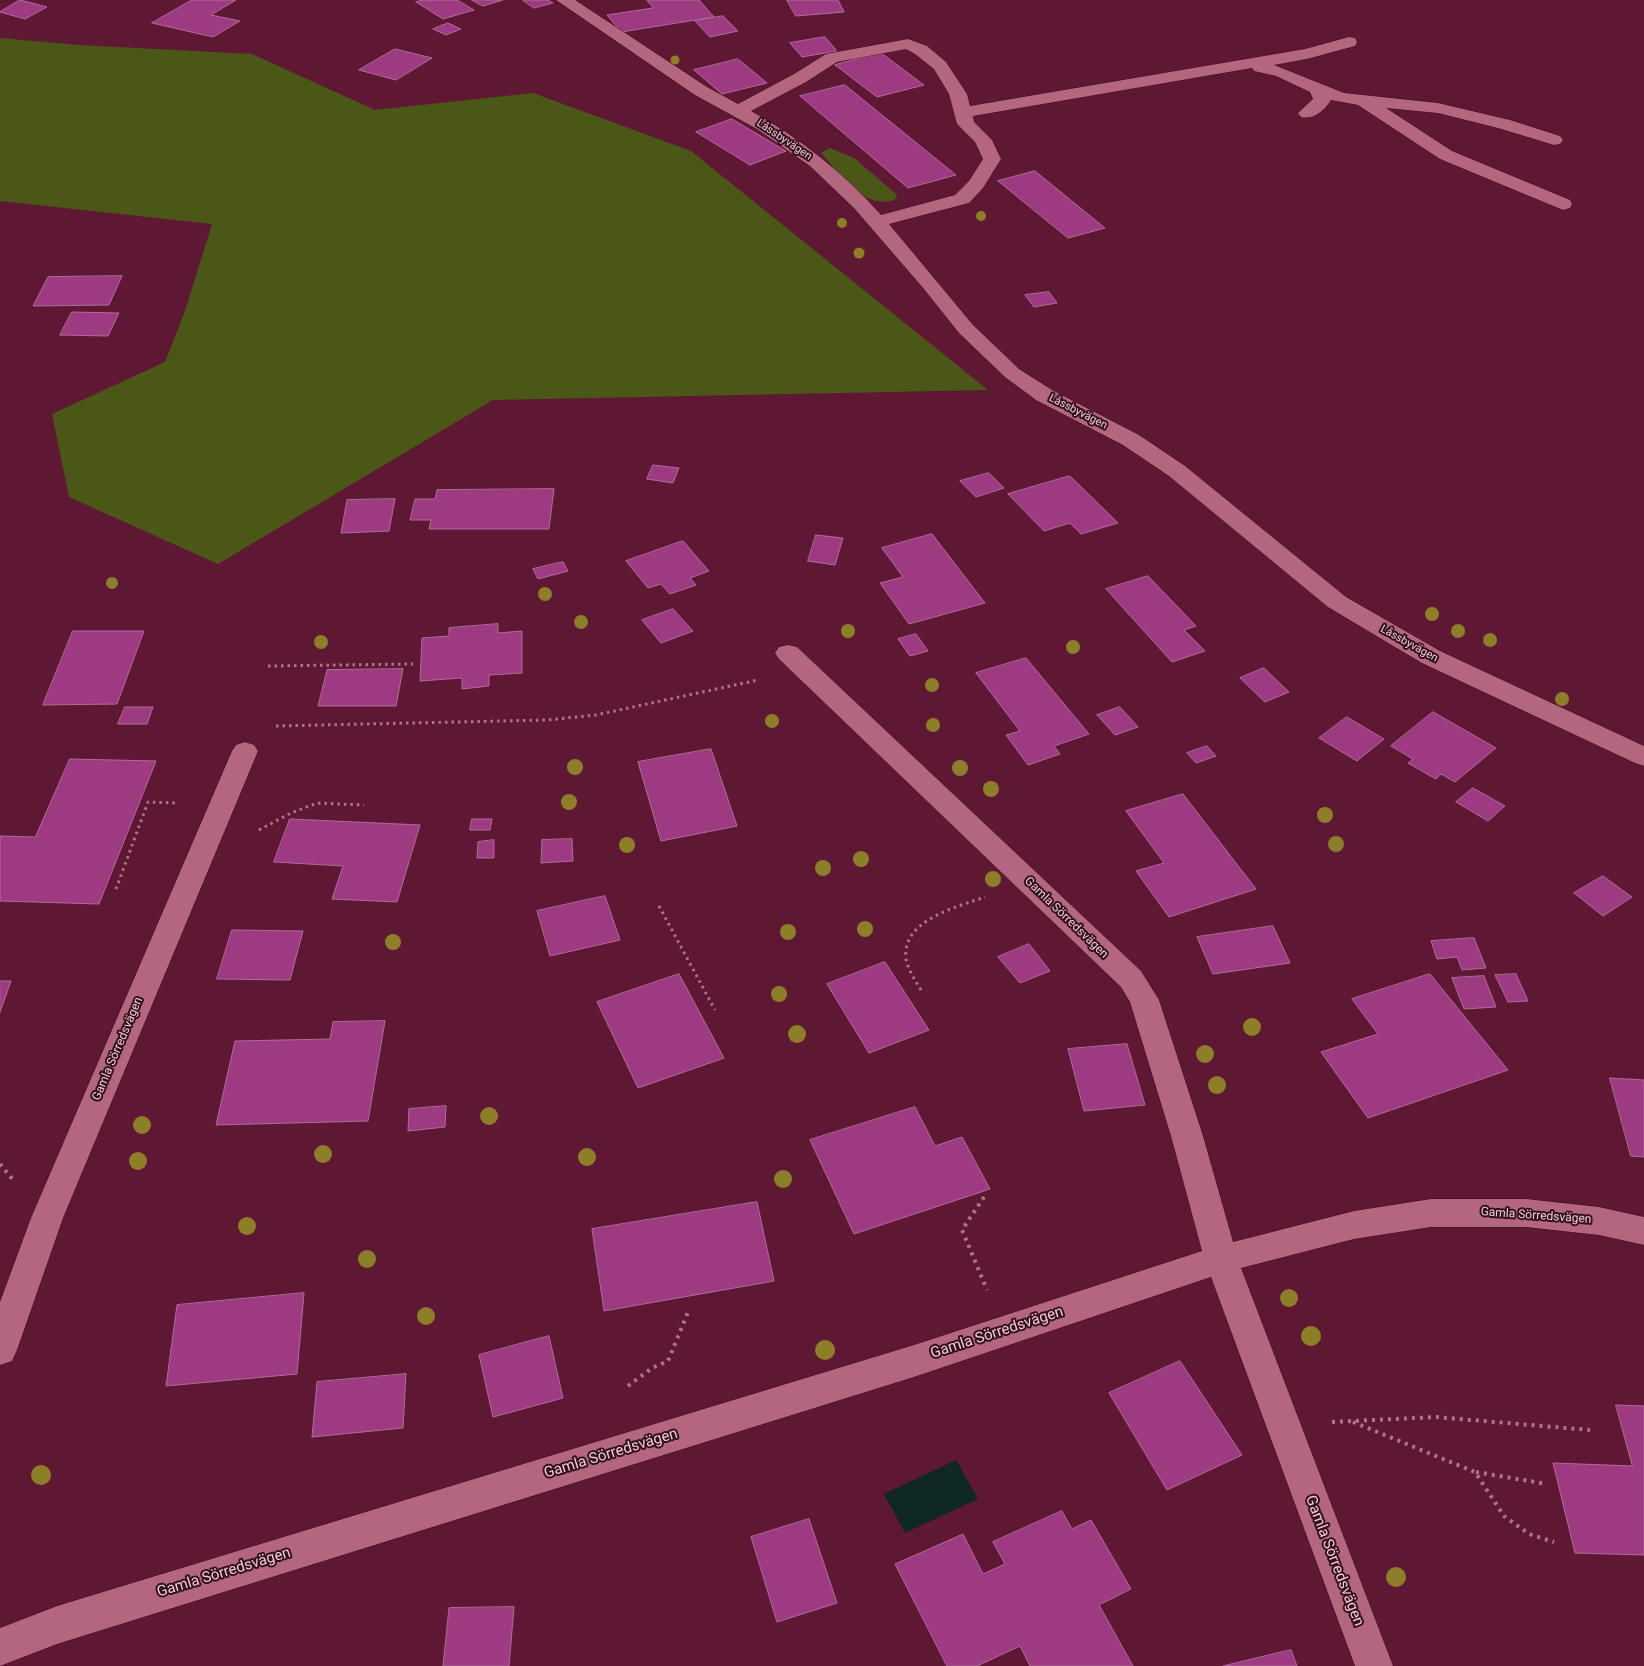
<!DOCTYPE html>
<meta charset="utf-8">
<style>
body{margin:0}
canvas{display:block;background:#5e1834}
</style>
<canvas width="1644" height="1666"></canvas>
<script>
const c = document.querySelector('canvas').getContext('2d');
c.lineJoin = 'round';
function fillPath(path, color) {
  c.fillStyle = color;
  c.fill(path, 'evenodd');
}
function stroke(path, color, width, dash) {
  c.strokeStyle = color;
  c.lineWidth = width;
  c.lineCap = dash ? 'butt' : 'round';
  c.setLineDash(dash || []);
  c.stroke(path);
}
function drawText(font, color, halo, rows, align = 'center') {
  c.font = font + ' Roboto,sans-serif';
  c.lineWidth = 4;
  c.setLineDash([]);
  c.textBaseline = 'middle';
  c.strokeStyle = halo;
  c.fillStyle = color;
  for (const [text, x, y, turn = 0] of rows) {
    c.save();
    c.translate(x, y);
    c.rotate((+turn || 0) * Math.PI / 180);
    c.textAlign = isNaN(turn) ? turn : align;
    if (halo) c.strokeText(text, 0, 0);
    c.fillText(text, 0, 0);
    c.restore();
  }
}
const green = new Path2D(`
 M0,38l79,7 173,9 123,56 158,-17 158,58 297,239 -495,10 -275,164 -149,-67 -17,-83 113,-52 20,-51 27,-87 -212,-23z
 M830,148l24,10 43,37 -2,5c-33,10 -55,-26 -74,-47z`);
const water = new Path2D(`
 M956,1460l22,39 -73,34 -21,-39z`);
const building = new Path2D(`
 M20,0l27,7 -22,12 -25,-7z
 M192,0h44l-25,15 29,6 -27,16 -61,-14z
 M424,0h33l17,10 -31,9 -27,-17z
 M472,0h31l-20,6z
 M523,0h25l5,3 -19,5z
 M647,0h52l15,17 -93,15 -14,-17 46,-7z
 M787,0h51l6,12 -48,4z
 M723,16l15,15 -28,6 -15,-16z
 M448,23l13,6 -15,6 -13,-6z
 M825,37l12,14 -35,6 -12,-14z
 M395,49l37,9 -36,22 -37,-10z
 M881,53l43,32 -47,12 -42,-32z
 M738,59l29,24 -45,11 -28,-24z
 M845,85l111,90 -48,13 -108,-92z
 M732,119l54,32 -36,14 -54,-33z
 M1035,171l70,57 -37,10 -70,-57z
 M122,276l-13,29 -76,1 15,-29z
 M1049,292l8,11 -23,4 -9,-12z
 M72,312l47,1 -11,23 -48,-1z
 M653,465l26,3 -6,15 -26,-4z
 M989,473l15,15 -28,9 -16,-16z
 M1070,476l48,47 -37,11 -11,-11 -26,8 -36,-37z
 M554,489l-5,40h-120l2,-9h-21l5,-21h20l2,-9z
 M395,499l-6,32 -48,2 6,-33z
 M932,534l53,69 -76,21 -29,-41 23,-6 -21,-29z
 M816,535l27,3 -8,27 -27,-4z
 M683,541l26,30 -19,7 6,7 -26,9 -9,-10 -13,4 -22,-27z
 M563,562l5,9 -30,8 -5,-10z
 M1148,576l48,50 -12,4 21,21 -33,11 -66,-73z
 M673,609l20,22 -32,12 -19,-23z
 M498,624v9l24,-2v42l-33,2v11l-27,3v-11l-42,3 2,-43 27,-2v-8z
 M73,631h71l-27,73 -74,1z
 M916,634l12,17 -18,5 -12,-17z
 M1026,658l63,76 -35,12 6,8 -32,11 -22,-30 14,-4 -44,-58z
 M1264,668l25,24 -24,10 -25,-24z
 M403,669l-7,37h-78l9,-36z
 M125,707h28l-6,17h-29z
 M1120,707l18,20 -23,8 -18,-20z
 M1433,712l63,36 -41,34 -14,-8 -5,5 -28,-16 5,-4 -22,-13z
 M1347,717l37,22 -27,22 -38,-23z
 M1207,746l9,10 -20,7 -9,-10z
 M711,749l26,77 -76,15 -23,-79z
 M70,759l86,2 -57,143 -99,-3v-65l35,1z
 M1473,788l32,18 -17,15 -32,-19z
 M1183,794l73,95 -87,28 -33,-46 28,-8 -38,-52z
 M290,819l130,6 -23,77 -65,-3 11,-33 -69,-4z
 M472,819h20l-2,11h-20z
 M572,839l1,22 -32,2 1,-23z
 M494,840v18h-17l1,-16z
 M1603,876l29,21 -29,19 -29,-23z
 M605,896l15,44 -70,16 -13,-45z
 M1273,926l17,37 -77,11 -16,-37z
 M232,930l71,1 -13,49 -73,-1z
 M1474,938l12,30 -24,2 -5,-13 -20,2 -6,-18z
 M1029,944l21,27 -30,12 -22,-26z
 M885,962l44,68 -60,23 -42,-69z
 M679,974l45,84 -86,30 -41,-86z
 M1430,974l78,96 -140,48 -47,-66 57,-18 -26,-35z
 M1516,974l12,27 -20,1 -13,-27z
 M1484,976l12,31 -32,2 -12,-31z
 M0,981h11l-11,31z
 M385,1021l-17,100 -152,4 19,-84 95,-2 3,-17z
 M1127,1044l18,61 -61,6 -16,-62z
 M1610,1078l34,2v77l-13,-1z
 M446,1106l-1,21 -37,4 1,-22z
 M915,1107l20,39 27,-9 28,52 -136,45 -44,-94z
 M757,1202l17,79 -170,30 -12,-82z
 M304,1293l-7,81 -131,12 11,-81z
 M549,1336l14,62 -70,19 -14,-62z
 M1180,1361l62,94 -75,35 -58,-97z
 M406,1374l-3,54 -91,9 5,-55z
 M1616,1405l28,1v149l-69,-2 -22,-90 79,3z
 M1062,1511l10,18 19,-9 40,69 -32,16 34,61h-103l-10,-20 -43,20h-30l-52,-102 68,-30 20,40 22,-10 -12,-22z
 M809,1519l28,84 -60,19 -26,-85z
 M514,1607l-5,59h-66l6,-58z
 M1291,1650l6,16h-74z`);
const pathFar1 = new Path2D(`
 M268,666l145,-2
 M276,726l271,-6 49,-5 162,-35
 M259,830l32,-17 26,-10 47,2
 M116,889l32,-87 30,1
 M659,906l56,104
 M921,990c-6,-10 -13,-20 -15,-31 -5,-39 51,-52 79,-62`);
const path = new Path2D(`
 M0,1164l14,17
 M984,1197l-22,33 25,60
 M628,1386l24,-18 16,-7 20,-49
 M1332,1422l104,-5 154,13
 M1353,1422l122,50 29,44 25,18 25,8
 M1476,1472l71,12`);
const minor = new Path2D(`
 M556,0h19l132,87 31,17 56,-30 32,-20 82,-15 19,7 19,16 21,32 3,12 335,-57 44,-12 6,1 2,4 -2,4 -48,13 -33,6 70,28 94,10 72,17 50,16 3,4 -3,4 -6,1 -56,-17 -60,-15 -52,-5 66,43 118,49 2,4 -2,4 -7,2 -123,-51 -82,-54 -27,-5c-7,11 -17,20 -30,17l-3,-4 15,-14 -3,-7 -34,-16 -22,-5 -2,-3 -279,48 1,6 18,18 9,19 -18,29 -14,15 -80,21 84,101 46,44 33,21 87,45 46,31 161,131 94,54 204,95v20l-9,-3 -213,-100 -94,-56 -159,-131 -46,-31 -87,-45 -31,-23 -46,-44 -35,-44 -70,-81 -44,-42 -53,-37 -62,-34zM906,49l9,5 19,15 15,25 8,30 18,18 8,17 -14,22 -14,14 -74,20c-37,-42 -81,-77 -130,-104l55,-29 31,-20z
 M788,645l9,2 344,324 18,29 44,136 30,106 121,-31 77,-12h95l73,8 45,10v28l-45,-10 -73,-8h-95l-77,12 -113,29 152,398h-38l-144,-389 -297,100 -857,267 -57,22v-38l57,-22 857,-261 288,-94 -31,-115 -41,-134 -9,-15 -342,-328 -4,-6 4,-6z
 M245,742l9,3 4,6 -195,467 -46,132 -5,11 -12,4v-63l31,-84 201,-467 4,-6z`);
const trees = [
 [675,60,4.5],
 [981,216,5],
 [842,223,5],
 [859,253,5.5],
 [112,583,6],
 [545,594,7],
 [1432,614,7],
 [581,622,7],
 [848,631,7],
 [1458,631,7],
 [1490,640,7],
 [321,642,7],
 [1073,647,7],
 [932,685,7],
 [1562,699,7],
 [772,721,7],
 [933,725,7],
 [575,767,8],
 [960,768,8],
 [991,789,8],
 [569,802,8],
 [1325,815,8],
 [1336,844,8],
 [627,845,8],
 [861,859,8],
 [823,868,8],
 [993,879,8],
 [865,929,8],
 [788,932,8],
 [393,942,8],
 [779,994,8],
 [1252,1027,9],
 [797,1034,9],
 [1205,1054,9],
 [1217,1085,9],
 [489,1116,9],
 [142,1125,9],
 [323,1154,9],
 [587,1157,9],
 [138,1161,9],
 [783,1179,9],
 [247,1226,9],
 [367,1259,9],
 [1289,1298,9],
 [426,1316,9],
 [1311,1336,10],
 [825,1350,10],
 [41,1475,10],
 [1396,1577,10]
];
const farStreetnames = [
 ["Låssbyvägen",784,140,34],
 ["Låssbyvägen",1078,412,27],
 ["Låssbyvägen",1409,644,29]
];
const streetNames = [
 ["Gamla Sörredsvägen",1066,918,44],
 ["Gamla Sörredsvägen",118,1049,-67],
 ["Gamla Sörredsvägen",1536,1216,4]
];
const nearStreetnames = [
 ["Gamla Sörredsvägen",997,1333,-18],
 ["Gamla Sörredsvägen",611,1454,-17],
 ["Gamla Sörredsvägen",1334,1561,69],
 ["Gamla Sörredsvägen",224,1573,-17]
];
fillPath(green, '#4a5716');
fillPath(water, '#102824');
fillPath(building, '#9d3a82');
stroke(building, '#af6c99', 1);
stroke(minor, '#3a051c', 1);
stroke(pathFar1, '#ae7589', 3, [2.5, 4]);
stroke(path, '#ae7589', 4, [3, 5]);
fillPath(minor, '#b4667f');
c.fillStyle = '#8d7e28';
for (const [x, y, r] of trees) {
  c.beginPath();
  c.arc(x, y, r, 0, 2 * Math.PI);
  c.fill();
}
drawText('11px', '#f6cad6', '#31121d', farStreetnames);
drawText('12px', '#f6cad6', '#31121d', streetNames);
drawText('15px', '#f6cad6', '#31121d', nearStreetnames);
</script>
